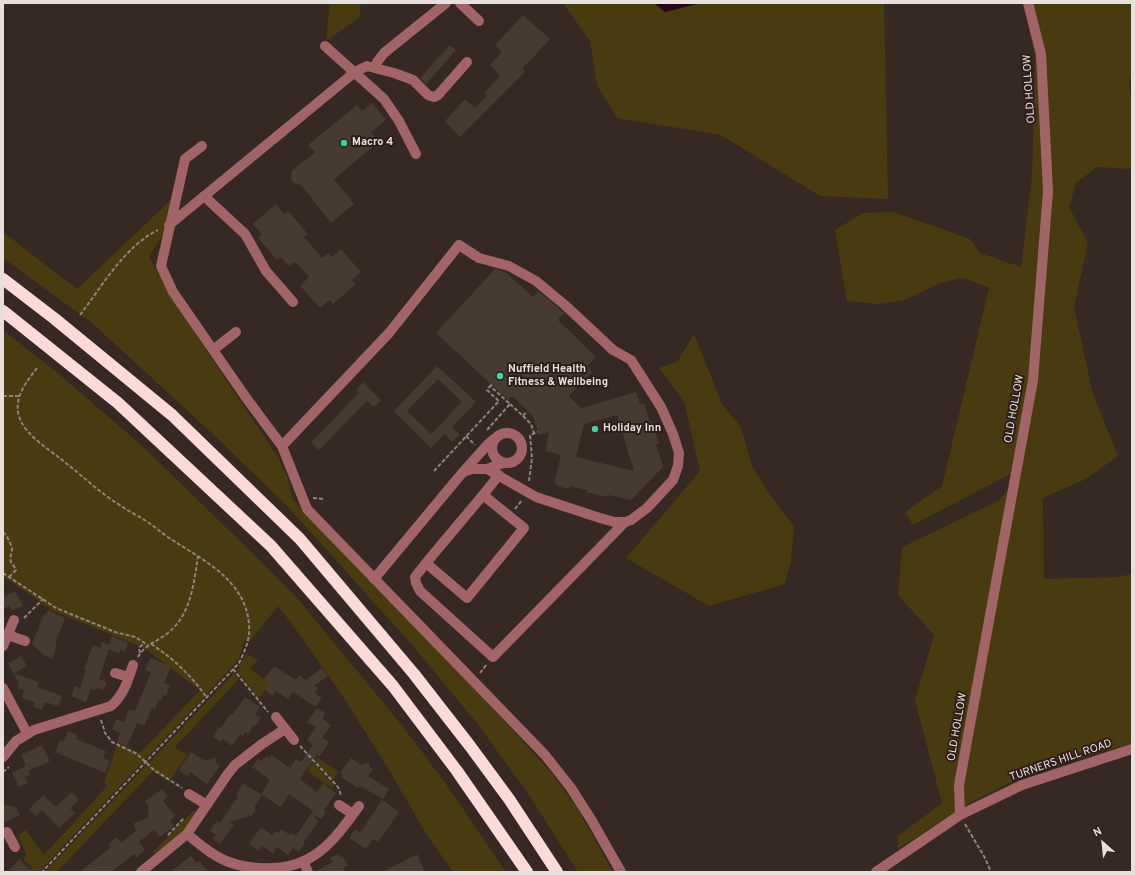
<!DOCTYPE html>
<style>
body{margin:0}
#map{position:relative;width:1135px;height:875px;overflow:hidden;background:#362823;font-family:Overpass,sans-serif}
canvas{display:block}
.frame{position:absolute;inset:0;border:4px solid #e9dfdc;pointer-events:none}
.north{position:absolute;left:1083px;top:823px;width:40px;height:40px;-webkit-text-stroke:3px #2c1e19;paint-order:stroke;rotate:333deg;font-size:11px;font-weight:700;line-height:16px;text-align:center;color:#e9dfdc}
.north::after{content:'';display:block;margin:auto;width:14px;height:18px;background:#e9dfdc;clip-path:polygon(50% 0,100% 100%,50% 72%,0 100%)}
</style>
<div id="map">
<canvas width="1135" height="875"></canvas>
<div class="frame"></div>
<div class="north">N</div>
</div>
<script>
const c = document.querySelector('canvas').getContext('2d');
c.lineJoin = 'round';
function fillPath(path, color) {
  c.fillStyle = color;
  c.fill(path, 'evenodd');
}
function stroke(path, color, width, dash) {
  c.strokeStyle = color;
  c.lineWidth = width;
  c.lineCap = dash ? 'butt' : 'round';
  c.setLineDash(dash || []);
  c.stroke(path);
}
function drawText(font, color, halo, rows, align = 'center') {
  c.font = font + ' Overpass,sans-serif';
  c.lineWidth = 4;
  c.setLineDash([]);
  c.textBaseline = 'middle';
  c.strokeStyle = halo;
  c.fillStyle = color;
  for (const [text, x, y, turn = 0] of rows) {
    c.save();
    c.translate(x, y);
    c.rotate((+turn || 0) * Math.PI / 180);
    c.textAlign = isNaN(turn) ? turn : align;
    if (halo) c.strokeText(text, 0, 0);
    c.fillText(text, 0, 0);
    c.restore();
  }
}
const green = new Path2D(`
 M330,3h31l-2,15 -33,23z
 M563,3h91l11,9 36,-9h183l4,196 -68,-3 -99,-61 -104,-17 -20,-33 -7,-44z
 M1024,3h58l1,1 1,-1h48v75l-3,2 3,28v61l-35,-2 -21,16 -7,24 19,36 -14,64 19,87 25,62 -32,23 -43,19 1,81 73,-2 15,-3v169l-111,34 -46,23 -77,49v-13l44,-33 -27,-103 19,-65 -36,-40 4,-48 98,-47 24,-33 -111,58 -8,-13 37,-26 47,-198 -25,-10 -21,4 -38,18 -26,4 -32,-3 -12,-71 28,-17 31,-1 76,27 10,14 41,14 11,-91 3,-118z
 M176,195l-7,30 -20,32 40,67 90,135 9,19 5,22 128,132 108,116 21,23 26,35 37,66h-35l-51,-80 -51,-70 -63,-76 -126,-140 -71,-69 -124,-114 -89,-65v-26l74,57z
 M3,330l56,44 81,70 92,89 65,65 104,126 45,60 60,88h-53l-28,-40 -39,-67 -42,-67 -49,-70 -17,-22 -29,36 -4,-2 -6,18 -5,7 -195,207h-11l4,-4 -8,-8 2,-7 -7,-14 1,-5 6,-4 18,25 63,-69 -3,-4 14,-39 22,10 60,-63 -56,-42 -91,-37 -50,-35z
 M694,334l28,70 19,23 11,39 17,27 25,34 -3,34 -6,23 -76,22 -83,-48 74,-87 -16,-70 -25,-33 18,-6z
 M246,654l12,6 -8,9 20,14 -11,16 -22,-28z
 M234,673l5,6 -64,68 12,8 -18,27 -16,-11 -96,101h-12z
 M318,758l21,14 -6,8 -18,-19z
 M313,762l21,23 -2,3 -25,-17z
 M193,811h3c-4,18 -29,34 -42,43l-1,-2z`);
const water = new Path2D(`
 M654,3h47l-36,9z`);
const building = new Path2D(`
 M523,15l27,24 -27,29 2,4 -65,65 -15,-16 20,-22 10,9 12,-12 -3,-3 15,-16 -1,-2 1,-1 -9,-9 12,-13 -7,-7z
 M450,45l6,5 -30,34 -6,-6z
 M372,103l14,17 -15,12 8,10 -45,37 20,25 -23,19 -30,-38 -7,-2 -3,-3 1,-9 23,-19 -7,-7 49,-40 5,6z
 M276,204l8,10 4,-3 20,23 -4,3 18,21 7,-5 3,4 9,-8 20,23 -9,8 4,4 -23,20 -3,-4 -10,8 -20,-22 9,-9 -14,-15 -6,4 -8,-9 -4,3 -19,-22 4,-3 -9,-11z
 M495,269l10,3 28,25 5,-6 24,20 2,2 -6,7 38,37 -9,9 5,6 -23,24 12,12 55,-16 4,12 4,-1 6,19 2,-1 7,23h-3l7,23 -32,33 -23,-5v2l-22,-5 1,-2 -17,-4 -2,3 -11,-3v-2l-3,-1 7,-28 -16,-4 4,-19 -10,3 -6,-19 -21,-20 -4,4 -72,-67zM617,415l17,56 -58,-14 8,-33z
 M437,366l39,36 -24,25 8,8 -8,7 -7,-8 -14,14 -37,-37zM438,379l24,23 -31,32 -24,-23z
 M363,382l18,18 -7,7 -7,-6 -48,49 -8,-8 48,-49 -3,-3z
 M15,591l8,15 -11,5 -3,-5 -6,3v-12z
 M48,610l17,8 -10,25 2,1 -5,15 -7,-3 -13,-12 12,-30h2z
 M112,636l16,7 -3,9 -4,-2 -2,3 -10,-4 -10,30 8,3 -4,8 -6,-2 -1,2 -5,-1 -5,13 -15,-6 4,-10 5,2 6,-17 -2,-1 9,-25 7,3 2,-6 7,3z
 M21,656l6,10 -13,7 25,9 -2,5 25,9 -4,10 -13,-4 -3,8 -9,-3 2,-5 -13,-4 2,-8 -6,-2 1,-4 -11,-21z
 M150,658l18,7 2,4 -6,14 6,2 -4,11 -3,-1 -2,6 -2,-1 -4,9 -3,-1 -8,18 -7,-3 -10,23 -10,-4 3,-9 -8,-4 4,-10 8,3 5,-13 6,2 16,-39 -6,-2z
 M274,666l22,14 3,-5 7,5 16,-12 6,8 -14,10 4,2 -3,5 7,5 -6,9 -23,-15 -5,7 -12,-8 -3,5 -8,-6 5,-7 -6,-4z
 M245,697l15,10 -5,7 6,4 -6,8 -1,-1 -6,9 -3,-2 -2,4 -3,-2 -8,12 -9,-7 -2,3 -8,-5 6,-10 2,1 9,-14 2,1z
 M317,708l8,5 -3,5 9,7 -9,13 7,4 -10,15 -2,-2 -17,24 17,13 6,-9 13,10 -12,17 2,2 -5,7 -8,-5 5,8 -14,19 1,2 -6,9 -6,-4 -5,7 -11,-8 -4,7 -11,-8 -3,5 -10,-7 12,-17 11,8 3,-4 4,2 2,-4 9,6 1,-2 5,3 17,-25 -24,-17 -8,13 -20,-13 9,-14 -18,-13 6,-8 4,2 4,-5 3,2 2,-3 19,13 6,-9 5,3 12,-17 -6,-5 9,-13 -9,-5z
 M68,731l10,4 -2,4 30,12 -3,7 7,3 -5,12 -50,-21 5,-12 4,1z
 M42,745l8,16 -22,10 2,4 -5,2 3,6 -9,4 -7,-14 14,-7 -5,-11z
 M191,752l14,9 11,-4v6l4,3 -13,18 -17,-12 -2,4 -9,-6z
 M351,758l10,7 8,-3v5l4,2 -5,7 21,13 -6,10 -23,-13 -2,2 -17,-11 1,-2 -2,-2z
 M243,783l19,12 -7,11v6l-4,4 -22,6 5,3 -14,19 -8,-5 4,-4 -6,-4 7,-10 3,2 18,-27 -2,-1z
 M162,789l6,8 -5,4 12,15 -5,5 4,5 -14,11 -6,-7 -15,12 6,8 -8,7 -3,-3 -23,18h-31l31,-25 -3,-3 9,-7 4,6 15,-12 -2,-8 14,-5 1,-11 -4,-6z
 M72,792l7,8 -9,8 5,5 -16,15 -17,-18 -6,6 -7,-7 14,-14 13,12z
 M382,800l17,12 -21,30 -5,-3 -7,10 -17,-11 6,-9 5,4z
 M3,804l13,3 4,8 -17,8z
 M338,854l2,3 2,-1 6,9 -5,3 2,4h-30l17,-10 -2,-4z
 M417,854l8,18h-43z
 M191,856l6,7 3,-2 8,11h-38z
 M19,859l14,13h-25z`);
const path = new Path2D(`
 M80,315c22,-29 45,-69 78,-85
 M37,368c-11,14 -25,32 -17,51 6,16 28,30 41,40 19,15 37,32 57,45 10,7 21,12 31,19 9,6 16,13 25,18 23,15 50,29 65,53 9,14 13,34 8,50 -2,6 -5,13 -8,19l-197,209
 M3,396h16
 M510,404l13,12 4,-5
 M523,416l8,8 3,9
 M487,430l23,-26 -20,-18 2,-1
 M466,436l9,9
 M434,471l65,-70 -12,-11 3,-4
 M529,481l3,-23 -2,-23 8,-3
 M313,498l11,1
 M515,509l7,-9
 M3,532c4,4 8,11 9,17 0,4 -3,8 -1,13 1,2 4,5 5,8l-7,7
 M3,573l53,35 59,24 20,5 13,8
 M24,618l19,-19
 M151,644c22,14 41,32 56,54
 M140,653l-1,-5 5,-5
 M138,657c7,-13 21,-16 31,-25 22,-18 25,-50 29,-76
 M233,669l35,43
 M480,673l7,-9
 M101,720l4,13 7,9 25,12 17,16 28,18
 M300,746l38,41 3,8
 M3,772l6,-5
 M965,824l20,34 6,14
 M168,835l16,-17`);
const minor = new Path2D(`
 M460,3l19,18
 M325,46l59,53 15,22 17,33
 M376,68l1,-6 7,-9 62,-50
 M202,146l-17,13 -24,107 12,26 74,107 35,47 25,63 238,246 26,33 21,33 29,51
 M204,196l41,38 21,37 27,31
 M169,225l186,-153 12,-6 27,7 19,7 15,15 6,2 4,-2 29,-33
 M213,350l23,-18
 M492 448a15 15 0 1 1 30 0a15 15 0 1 1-30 0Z
 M282,446l107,-113 70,-88 20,13 30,8 27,15 30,25 47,44 18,10 30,47 12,27 6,19 -1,13 -5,14 -26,28 -16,12 -6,2h-11l-14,-4 -64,-21 -49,-28
 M463,472l25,-28 6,-5
 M483,495l41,33 -57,70 -41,-35z
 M483,495l16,-20
 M426,563l-11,14 1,6 4,8 73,66 132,-135
 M374,579l89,-107 9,-3h15l16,-6
 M8,635l17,6
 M3,646l11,-26
 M115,673l14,4
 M3,688l24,45
 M276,717l18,23
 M3,757l13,-16 18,-11 77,-24c13,-11 17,-26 22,-41
 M189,794l18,11
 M339,805l14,9
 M960,815l-1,-30 74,-405 15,-189 -7,-137 -13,-51
 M7,832l8,15
 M187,834c11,9 22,19 35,25 11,6 24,8 36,9 52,4 73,-23 101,-62
 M303,861l5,11
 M141,872l46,-38 40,-59 8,-10 27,-21 23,-15
 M876,872l84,-57 62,-30 110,-36`);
const highway = new Path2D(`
 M3,279l52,40 117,96 128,124 114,135 56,72 39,53 48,73
 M3,311l115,92 153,143 122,140 64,85 70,101`);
const markers = [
 [344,143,4,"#3bd4a4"],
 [500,376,4,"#3bd4a4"],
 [595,429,4,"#3bd4a4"]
];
const streetNames = [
 ["OLD HOLLOW",1030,89,-94],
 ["OLD HOLLOW",1015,409,-80],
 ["OLD HOLLOW",958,727,-80],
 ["TURNERS HILL ROAD",1061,761,-19]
];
const poiNames = [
 ["Macro 4",352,143],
 ["Nuffield Health",508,370],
 ["Fitness & Wellbeing",508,383],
 ["Holiday Inn",603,429]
];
fillPath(green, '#483b10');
fillPath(water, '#2b0218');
fillPath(building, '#463b30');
stroke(path, '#8f837f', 2, [4, 2]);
stroke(minor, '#a36467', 10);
stroke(highway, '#fbdada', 12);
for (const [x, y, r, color] of markers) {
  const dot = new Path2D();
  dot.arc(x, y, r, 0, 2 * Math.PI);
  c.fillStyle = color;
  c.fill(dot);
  stroke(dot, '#2c1e19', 1.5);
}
drawText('11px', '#e9dfdc', '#2c1e19', streetNames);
drawText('bold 11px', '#e9dfdc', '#2c1e19', poiNames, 'left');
</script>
